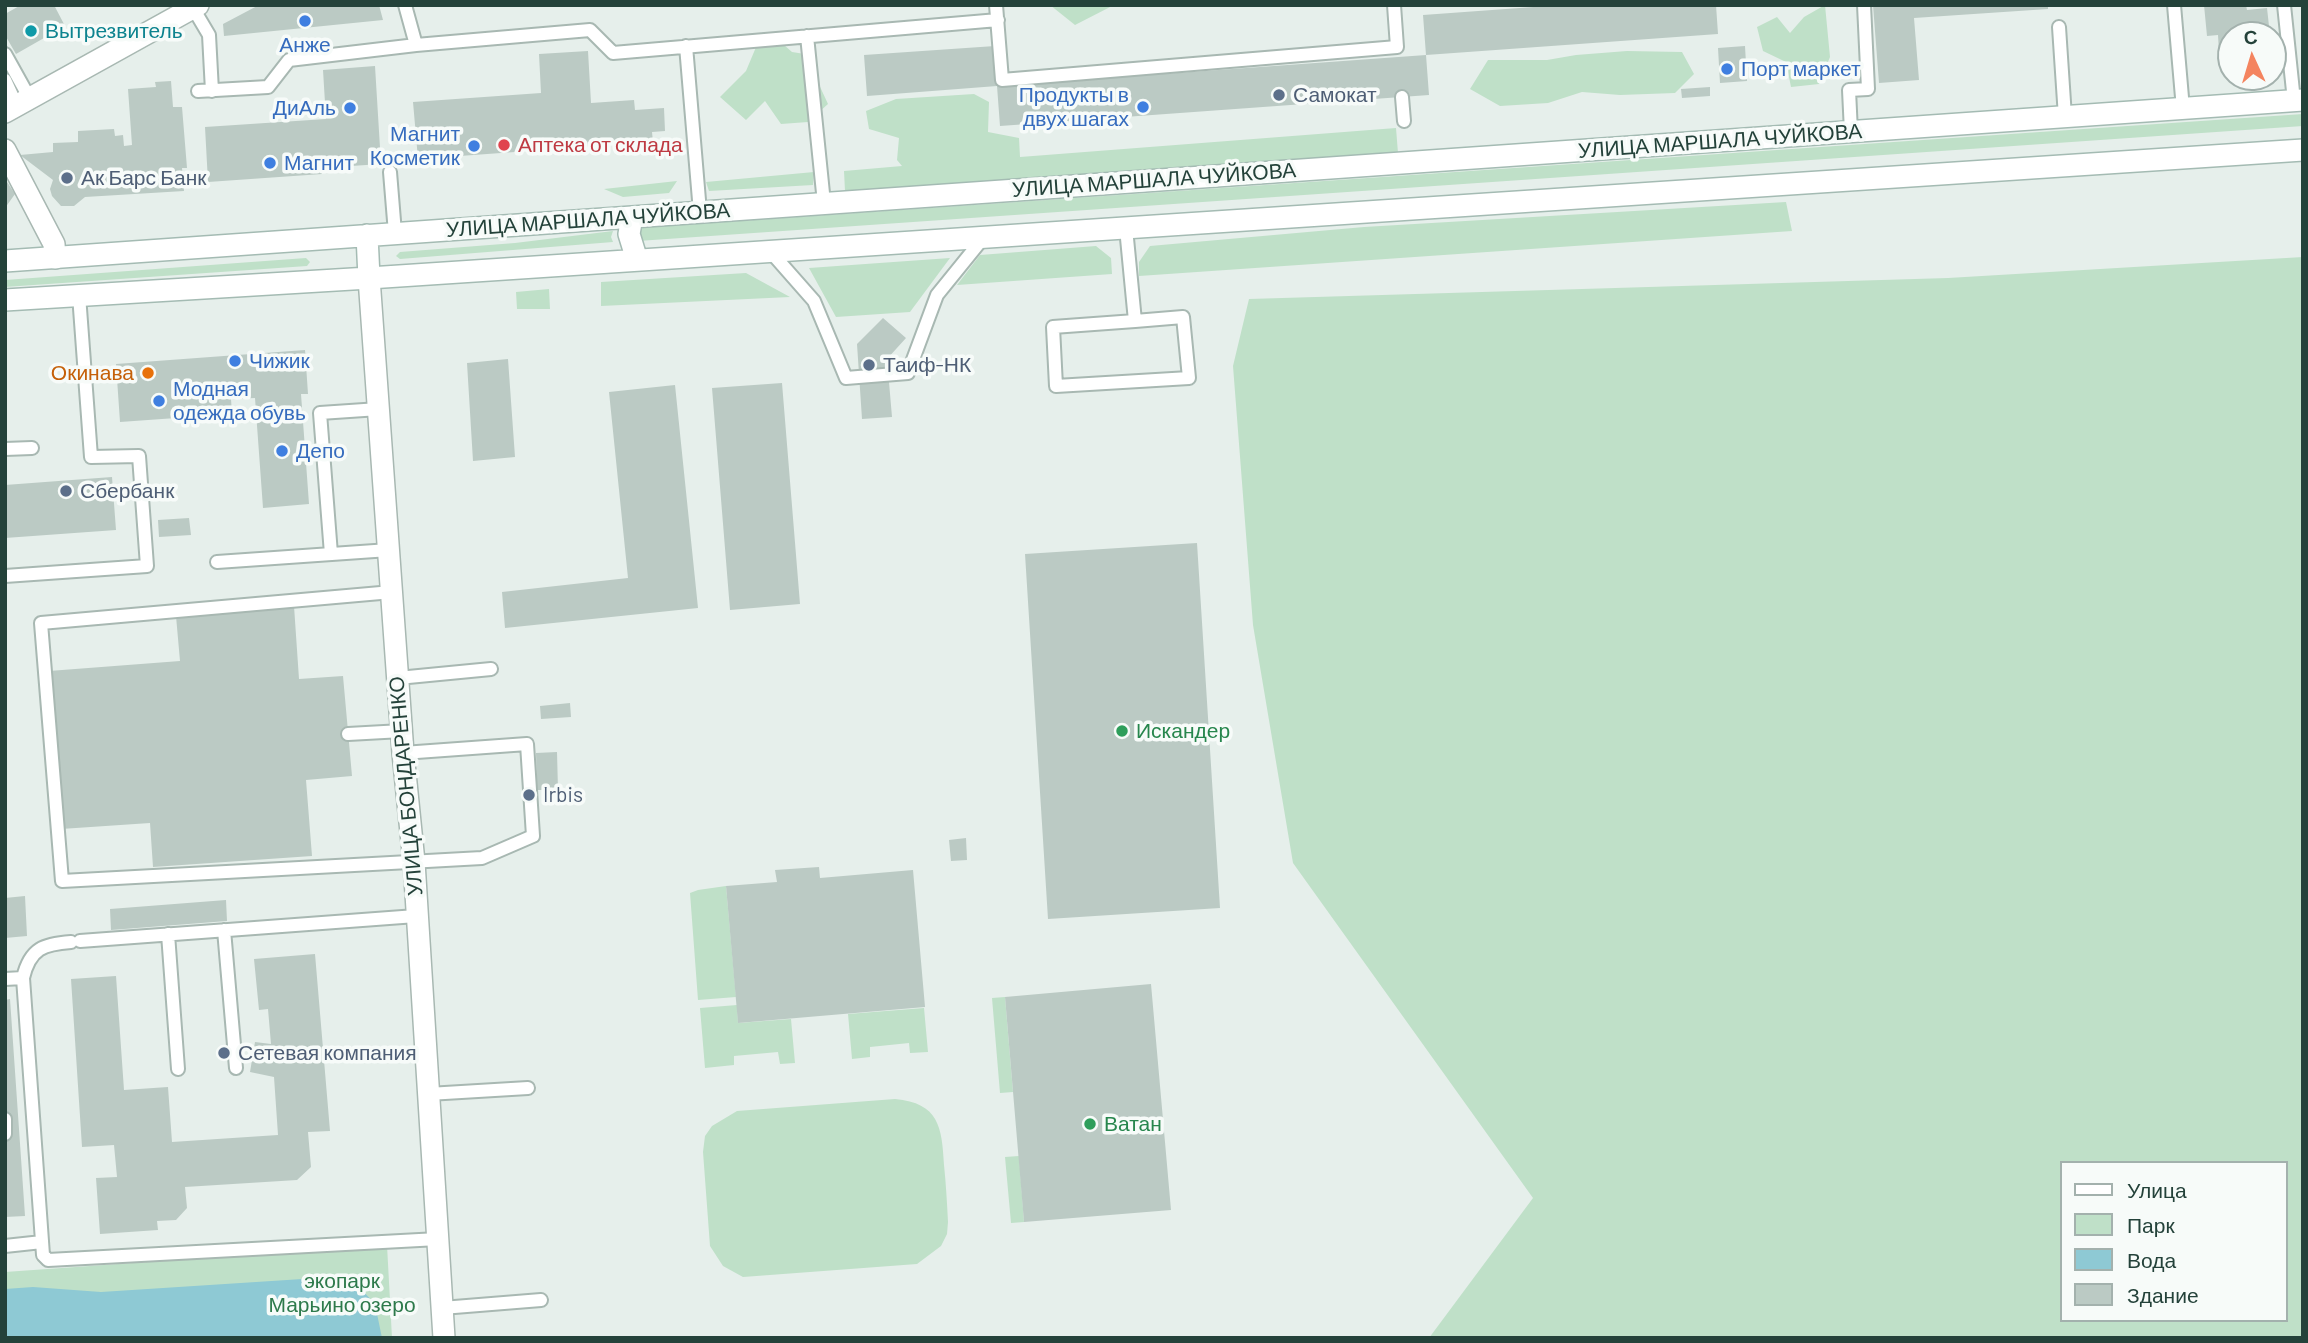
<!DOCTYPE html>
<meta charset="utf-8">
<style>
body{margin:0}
#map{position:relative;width:2308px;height:1343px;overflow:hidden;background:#e6efeb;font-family:Barlow,sans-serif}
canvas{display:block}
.frame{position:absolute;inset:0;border:7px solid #24423a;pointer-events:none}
.legend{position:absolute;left:2060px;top:1161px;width:228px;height:161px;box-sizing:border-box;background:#f7fbf9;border:2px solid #a3b1ad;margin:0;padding:9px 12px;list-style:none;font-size:21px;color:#24423a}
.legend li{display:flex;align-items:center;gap:14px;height:35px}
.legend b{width:35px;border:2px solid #a3b1ad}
.north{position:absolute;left:2217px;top:21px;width:70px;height:70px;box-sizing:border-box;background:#f7fbf9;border:2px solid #a3b1ad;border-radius:50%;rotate:356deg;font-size:19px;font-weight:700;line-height:28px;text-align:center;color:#24423a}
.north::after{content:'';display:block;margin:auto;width:24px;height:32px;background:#f4845f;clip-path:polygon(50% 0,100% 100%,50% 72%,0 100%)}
</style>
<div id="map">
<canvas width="2308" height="1343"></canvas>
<div class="frame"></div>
<ul class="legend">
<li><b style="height:9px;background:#fff"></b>Улица</li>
<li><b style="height:19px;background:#bfe0c8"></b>Парк</li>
<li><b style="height:19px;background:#8ec9d4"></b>Вода</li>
<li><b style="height:19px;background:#bbcac4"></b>Здание</li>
</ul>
<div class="north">С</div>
</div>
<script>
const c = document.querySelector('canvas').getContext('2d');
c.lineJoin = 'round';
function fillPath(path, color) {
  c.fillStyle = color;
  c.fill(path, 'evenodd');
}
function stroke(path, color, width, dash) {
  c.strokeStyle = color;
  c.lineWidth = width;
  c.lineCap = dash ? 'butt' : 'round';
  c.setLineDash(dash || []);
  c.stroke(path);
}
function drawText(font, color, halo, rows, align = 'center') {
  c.font = font + ' Barlow,sans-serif';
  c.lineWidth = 7;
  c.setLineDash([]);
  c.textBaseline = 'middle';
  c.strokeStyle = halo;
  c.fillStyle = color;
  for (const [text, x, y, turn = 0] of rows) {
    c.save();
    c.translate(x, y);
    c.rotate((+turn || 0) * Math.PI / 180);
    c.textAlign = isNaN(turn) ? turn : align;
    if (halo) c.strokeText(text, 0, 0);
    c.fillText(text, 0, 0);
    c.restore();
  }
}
const green = new Path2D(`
 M1050,5h64l-39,20z
 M1825,5l5,52 -11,27 -28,3 -5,-25 -23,-11 -6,-24 20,-10 13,16 14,-16z
 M776,38l16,14 19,3 4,21 13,28 -20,18 -27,2 -16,-23 -19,19 -26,-23 26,-26 13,-31z
 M1627,51l55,1 12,22 -19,19 -55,2 -38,-3 -34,11 -48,3 -30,-17 18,-29h59l29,-5z
 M974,94l15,8 -1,30 31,6 1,19 376,-29 2,25 -553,38 -1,-20 58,-5 -5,-6 2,-22 -30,-9 -3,-18 30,-12z
 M2303,114v12l-1665,115 -1,-13z
 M814,172l-1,13 -104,6 -3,-9z
 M677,181l-8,12 -46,4 -19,-8z
 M1786,202l6,29 -653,45v-14l11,-16 214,-19z
 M613,231l-2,6 2,5 -213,17 -4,-3 4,-4 115,-9z
 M1096,246l15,12 1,16 -155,11 23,-30z
 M2303,257v1081h-874l104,-140 -240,-335 -40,-238 -20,-259 16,-67 699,-21zM2061,1163h224v157h-224z
 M306,258l4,4 -3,4 -302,21v-7z
 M950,258l-40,54 -74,5 -27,-49z
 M746,273l44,24 -189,9v-24z
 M549,289l1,20h-33l-1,-17z
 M726,886l10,111 -38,3 -8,-107 8,-3z
 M1005,997l8,95 -13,1 -8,-95z
 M737,1005l1,18 53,-4 4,44 -15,1 -2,-12 -44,4v9l-29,3 -5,-60z
 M924,1008l4,44 -18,1 -1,-10 -39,4v10l-18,2 -4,-45z
 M895,1099c44,4 47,28 49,66 2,19 3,38 4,57l-1,12 -6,12 -24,18 -174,13 -20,-11 -13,-20 -7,-94 2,-16 7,-10 25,-15z
 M1019,1156l5,66 -13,1 -6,-66z
 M387,1245l5,93h-387v-66z`);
const water = new Path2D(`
 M349,1276l26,28 7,34h-377v-49l28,-2 68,5z`);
const building = new Path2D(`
 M21,5h33l11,21 -49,28 -11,-19v-21z
 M259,5h120l4,15 -159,16 -1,-12z
 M1561,5h155l2,29 -292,21 -3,-40z
 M1873,5h175v4l-134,9 5,62 -40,3z
 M2204,5h42l1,5 20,-2 3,27h-39v16l-12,1 -1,-17 -11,1z
 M995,46l2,40 -130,10 -3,-41z
 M1745,46l2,35 -27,2 -2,-35z
 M588,51l3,52 43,-3 1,10 29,-2 1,23 -13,1 1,10 -235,17 -5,-57 128,-9 -2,-39z
 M1426,55l3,40 -429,31 -3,-40z
 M375,66l6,98 -60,4 1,6 -114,8 -3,-55 121,-8 -3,-49z
 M171,81l2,26h9l5,61h-5l2,23 -99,6 -11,9h-13l-9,-10 -2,-7 3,-9 -33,-25 33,-3v-9l25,-1v-11l36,-2 1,7 8,-1 1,11 8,-1 -4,-56 28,-2 -1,-5z
 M1710,87v9l-28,2 -1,-9z
 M5,179l10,15 -10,14z
 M883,318l23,20 -19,21 5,58 -30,2 -5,-75z
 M305,350l3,44h-7l8,110 -46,4 -8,-110 -24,1 1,15 -112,8 -4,-58z
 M508,359l7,98 -42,4 -6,-98z
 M782,383l18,221 -70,6 -18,-222z
 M675,385l23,223 -193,20 -3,-36 126,-14 -19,-186z
 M112,477l4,53 -111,8v-53z
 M189,518l2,17 -32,2 -1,-17z
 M1197,543l23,365 -172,11 -23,-365z
 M294,606l5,73 44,-3 9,100 -46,4 6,76 -159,11 -3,-44 -89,6 -12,-158 131,-10 -4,-45z
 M570,703l1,14 -30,2 -1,-13z
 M557,752l1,38h-21l-1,-37z
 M966,838l1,22 -16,1 -2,-21z
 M819,867l1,11 93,-8 12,137 -187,16 -12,-137 51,-4 -2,-12z
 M25,896l2,40 -22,2v-40z
 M226,900l1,21 -116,9 -1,-21z
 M315,954l15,177 -22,1 3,35 -14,13 -112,7 2,21 -11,12 -19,1 1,9 -58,4 -4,-56 21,-1 -3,-32 -32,2 -11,-168 45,-3 8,114 44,-3 4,55 106,-7 -4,-58 -24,-5 5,-30 16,2 -3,-35 -9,1 -5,-51z
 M1151,984l20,226 -147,12 -19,-225z
 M10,999l15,217 -20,1v-217z`);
const service = new Path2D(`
 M405,5l11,40 174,-15 23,23 385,-33
 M996,5l6,75 395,-33 -3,-42
 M2174,5l9,104
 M2284,5l10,96
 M193,8l16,27 3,56
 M2059,27l6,90
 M807,36l17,167
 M686,46l14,166
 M5,54l25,45
 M5,80l12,26
 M198,91l70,-4 21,-27 127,-15
 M1402,97l2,24
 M1851,132l-2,-42 19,-1 -4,-84
 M390,172l5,61
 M1126,228l9,93 -82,6 3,59 133,-8 -6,-61 -48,4
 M770,251l44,50 32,77 62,-5 29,-78 47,-58
 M5,449l27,-1
 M331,554l-11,-141 59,-4
 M217,562l172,-12
 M5,576l142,-10 -8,-110 -48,1 -12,-162
 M392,592l-351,31 21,258 420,-23 51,-22 -6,-92 -124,9
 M398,678l93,-9
 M348,734l54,-3
 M224,930l12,138
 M168,934l10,135
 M80,941l336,-25
 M71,942c-27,2 -41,6 -48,36l20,277 5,5 390,-21
 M5,979l18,-1
 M428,1094l100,-6
 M5,1119v15
 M5,1246l37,-4
 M442,1308l99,-8`);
const tertiary = new Path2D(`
 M5,112l193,-107
 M5,150l49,94 1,14
 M369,278l34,475 11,109 30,476`);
const secondary = new Path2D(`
 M632,217l-3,17 8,26
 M367,235l2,43
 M5,261c766,-55 1532,-107 2298,-161
 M5,300l364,-22 1934,-128`);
const markers = [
 [305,21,7,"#3f7fe0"],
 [31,31,7,"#0f9aa8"],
 [1727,69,7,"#3f7fe0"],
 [1279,95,7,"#5c6f8a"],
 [1143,107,7,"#3f7fe0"],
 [350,108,7,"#3f7fe0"],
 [504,145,7,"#e0444e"],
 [474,146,7,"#3f7fe0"],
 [270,163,7,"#3f7fe0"],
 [67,178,7,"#5c6f8a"],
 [235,361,7,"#3f7fe0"],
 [869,365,7,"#5c6f8a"],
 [148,373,7,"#e8710a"],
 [159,401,7,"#3f7fe0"],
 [282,451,7,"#3f7fe0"],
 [66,491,7,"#5c6f8a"],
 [1122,731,7,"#2e9e5b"],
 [529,795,7,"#5c6f8a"],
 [224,1053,7,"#5c6f8a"],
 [1090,1124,7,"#2e9e5b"]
];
const cultureNames = [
 ["Вытрезвитель",45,31]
];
const shopNames = [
 ["Анже",305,45,"center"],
 ["Порт маркет",1741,69],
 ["Продукты в",1129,95,"right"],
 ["двух шагах",1129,119,"right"],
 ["ДиАль",336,108,"right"],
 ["Магнит",460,134,"right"],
 ["Косметик",460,158,"right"],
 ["Магнит",284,163],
 ["Чижик",249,361],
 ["Модная",173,389],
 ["одежда обувь",173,413],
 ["Депо",296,451]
];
const serviceNames = [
 ["Самокат",1293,95],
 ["Ак Барс Банк",81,178],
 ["Таиф-НК",883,365],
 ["Сбербанк",80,491],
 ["Irbis",543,795],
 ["Сетевая компания",238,1053]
];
const streetNames = [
 ["УЛИЦА МАРШАЛА ЧУЙКОВА",1720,141,-4],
 ["УЛИЦА МАРШАЛА ЧУЙКОВА",1154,180,-4],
 ["УЛИЦА МАРШАЛА ЧУЙКОВА",588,220,-4],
 ["УЛИЦА БОНДАРЕНКО",406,786,-95]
];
const healthNames = [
 ["Аптека от склада",518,145]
];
const foodNames = [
 ["Окинава",134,373]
];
const leisureNames = [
 ["Искандер",1136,731],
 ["Ватан",1104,1124]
];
const parkNames = [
 ["экопарк",342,1281],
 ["Марьино озеро",342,1305]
];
fillPath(green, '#bfe0c8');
fillPath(water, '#8ec9d4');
fillPath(building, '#bbcac4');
stroke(service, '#a8b8b2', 16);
stroke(tertiary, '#a8b8b2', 24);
stroke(secondary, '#a4bbb3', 24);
stroke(service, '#fff', 12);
stroke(tertiary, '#fff', 21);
stroke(secondary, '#fff', 21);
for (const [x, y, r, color] of markers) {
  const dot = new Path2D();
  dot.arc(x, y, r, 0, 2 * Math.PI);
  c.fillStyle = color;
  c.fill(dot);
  stroke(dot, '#f7fbf9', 2.5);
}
drawText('21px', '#0d838f', '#f7fbf9', cultureNames, 'left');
drawText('21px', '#366cbe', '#f7fbf9', shopNames, 'left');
drawText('21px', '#4e5e75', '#f7fbf9', serviceNames, 'left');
drawText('21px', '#24423a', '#f7fbf9', streetNames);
drawText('21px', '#be3a42', '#f7fbf9', healthNames, 'left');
drawText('21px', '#c56008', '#f7fbf9', foodNames, 'right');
drawText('21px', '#27864d', '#f7fbf9', leisureNames, 'left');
drawText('21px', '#2d7a4b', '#f7fbf9', parkNames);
</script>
